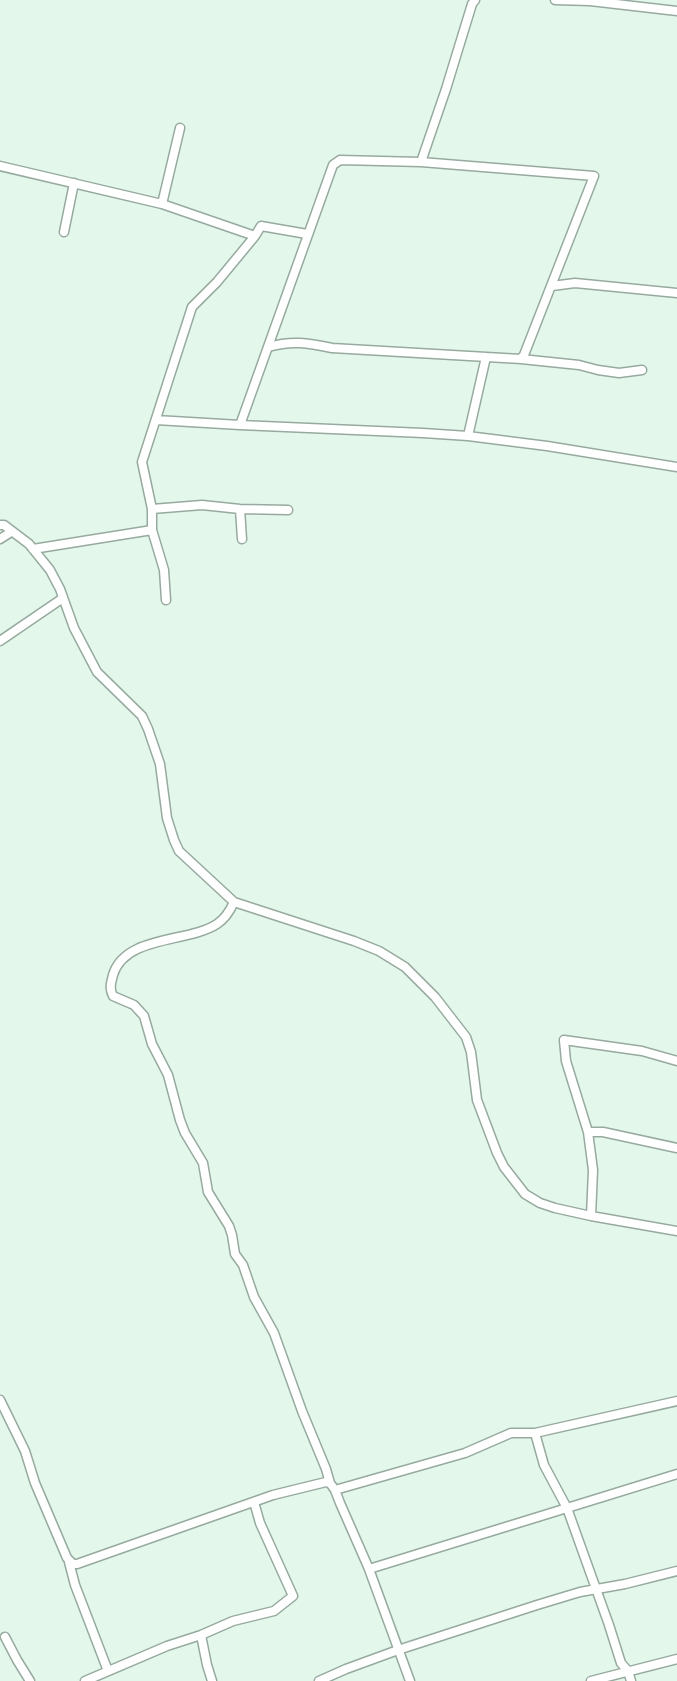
<!DOCTYPE html>
<style>
body{margin:0}
canvas{display:block;background:#e3f8eb}
</style>
<canvas width="677" height="1681"></canvas>
<script>
const c = document.querySelector('canvas').getContext('2d');
c.lineJoin = 'round';
function stroke(path, color, width, dash) {
  c.strokeStyle = color;
  c.lineWidth = width;
  c.lineCap = dash ? 'butt' : 'round';
  c.setLineDash(dash || []);
  c.stroke(path);
}
const minor = new Path2D(`
 M555,0l35,1 87,10
 M421,162l25,-73 26,-85 3,-4
 M0,166l162,38 93,32
 M162,204l18,-76
 M64,232l10,-49
 M552,286l23,-3 102,10
 M268,347c24,-7 40,-4 64,1l189,11 3,-4 70,-179 -173,-14 -81,-2 -7,5 -93,260 183,8 45,3 18,-79
 M521,359l58,6 19,5 21,3 23,-3
 M156,420l84,5
 M468,436l79,10 130,21
 M152,509l50,-4 38,4 48,1
 M240,509l2,30
 M0,525h4l25,19 21,26 10,19 14,39 23,44 45,44 6,13 12,35 7,54 7,22 5,11 55,51 120,39 25,10 26,16 30,30 31,40 5,15 6,48 20,53 7,14 21,27 15,9 15,5 36,8 86,15
 M152,530l12,40 2,30
 M0,539l11,-7
 M33,549l119,-19v-21l-10,-47 50,-155 25,-25 38,-46 6,-10 46,8
 M0,641l63,-43
 M234,902c-4,9 -8,16 -17,22 -29,19 -92,11 -104,51 -2,8 -4,13 0,21l21,9 10,11 8,28 16,31 12,45 5,13 18,30 5,29 21,34 3,9 3,19 8,11 11,32 20,36 28,78 24,58 4,14
 M588,1132h15l74,16
 M591,1216l2,-46 -5,-38 -22,-71 -2,-21 78,11 35,10
 M0,1400l25,51 10,32 32,75 6,6h4l196,-69 53,-13 4,1 5,7 5,13 29,66 41,112
 M335,1490l130,-37 46,-20h24
 M69,1562l6,23 33,86
 M369,1569l198,-61 -23,-43 -9,-32 142,-32
 M201,1635l6,30 5,16
 M5,1637l12,23 13,21
 M85,1681l82,-35 34,-11 32,-14 41,-10 19,-15 -33,-73 -6,-21
 M319,1681l27,-12 52,-19 139,-45 43,-13 45,-8 52,-13
 M591,1681l86,-22
 M631,1681l-3,-10 -7,-8 -12,-38 -42,-117 110,-34`);
stroke(minor, '#97aa9f', 11);
stroke(minor, '#fff', 8);
</script>
